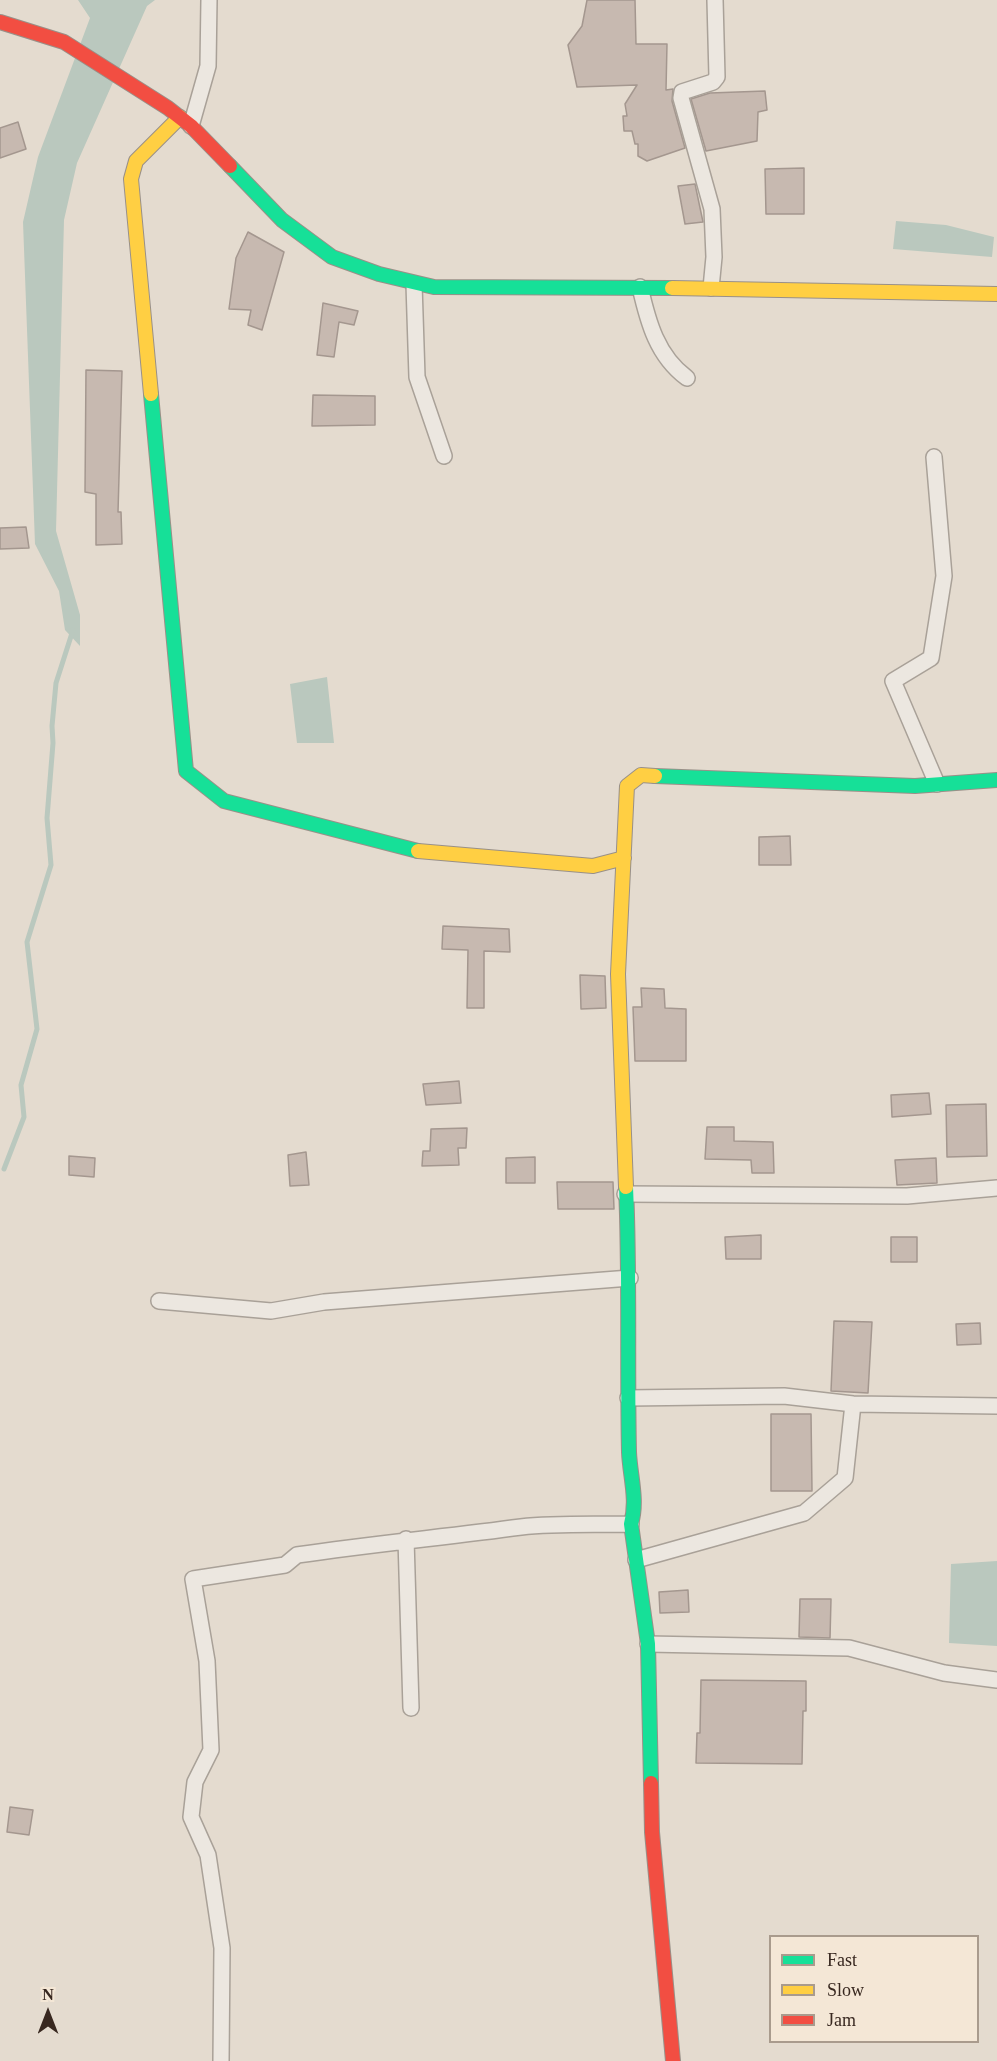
<!DOCTYPE html>
<style>
body{margin:0}
#map{position:relative;width:997px;height:2061px;overflow:hidden;background:#e4dbcf;font-family:"Times New Roman",serif}
canvas{display:block}
.legend{position:absolute;left:769px;top:1935px;width:210px;height:108px;box-sizing:border-box;background:#f4e7d6;border:2px solid #a99b8d;margin:0;padding:8px 10px;list-style:none;font-size:18px;color:#382820}
.legend li{display:flex;align-items:center;gap:12px;height:30px}
.legend b{width:30px;border:2px solid #a99b8d}
.north{position:absolute;left:18px;top:1983px;width:60px;height:60px;-webkit-text-stroke:4px #f4e7d6;paint-order:stroke;rotate:0deg;font-size:16px;font-weight:700;line-height:24px;text-align:center;color:#382820}
.north::after{content:'';display:block;margin:auto;width:21px;height:27px;background:#382820;clip-path:polygon(50% 0,100% 100%,50% 72%,0 100%)}
</style>
<div id="map">
<canvas width="997" height="2061"></canvas>
<ul class="legend">
<li><b style="height:8px;background:#16e098"></b>Fast</li>
<li><b style="height:8px;background:#ffcf43"></b>Slow</li>
<li><b style="height:8px;background:#f24e42"></b>Jam</li>
</ul>
<div class="north">N</div>
</div>
<script>
const c = document.querySelector('canvas').getContext('2d');
c.lineJoin = 'round';
function fillPath(path, color) {
  c.fillStyle = color;
  c.fill(path, 'evenodd');
}
function stroke(path, color, width, dash) {
  c.strokeStyle = color;
  c.lineWidth = width;
  c.lineCap = dash ? 'butt' : 'round';
  c.setLineDash(dash || []);
  c.stroke(path);
}
const water = new Path2D(`
 M78,0h77l-8,6 -70,157 -13,57 -8,311 24,84v31l-15,-16 -6,-39 -24,-47 -12,-322 15,-65 52,-139z
 M896,221l50,4 48,12 -2,20 -99,-8z
 M327,677l7,66h-37l-7,-59z
 M997,1561v85l-48,-3 2,-79z`);
const stream = new Path2D(`
 M4,1169l20,-52 -3,-32 16,-56 -10,-87 24,-77 -4,-47 6,-75 -1,-17 4,-43 17,-53`);
const building = new Path2D(`
 M587,0h48l1,44h31l-1,46 7,-1 -1,12 13,47 -38,13 -9,-5v-12h-3l-3,-13h-8l-1,-15h4l-2,-12 12,-19 -60,2 -9,-42 14,-19z
 M765,91l2,19 -9,2 -1,29 -51,10 -15,-52 19,-6z
 M18,122l8,27 -26,9v-30z
 M804,168v46h-38l-1,-45z
 M695,184l8,38 -18,2 -7,-38z
 M248,232l36,20 -22,78 -14,-5 3,-15 -22,-1 7,-51z
 M323,303l35,8 -4,14 -15,-3 -5,35 -17,-2z
 M86,370l36,1 -4,141h3l1,32 -26,1v-51l-11,-2z
 M313,395l62,1v29l-63,1z
 M26,527l3,21 -29,1v-21z
 M790,836l1,29h-32v-28z
 M443,926l66,3 1,23 -26,-1v57h-17l1,-58 -26,-1z
 M580,975l25,1 1,32 -25,1z
 M641,988l23,1 1,19 21,1v52h-51l-2,-54h9z
 M459,1081l2,22 -35,2 -3,-21z
 M929,1093l2,21 -39,3 -1,-22z
 M986,1104l1,52 -40,1 -1,-52z
 M707,1127h27v14l39,1 1,31h-22l-1,-13 -46,-1z
 M467,1128l-1,20h-8l1,17 -37,1 1,-15h7l1,-22z
 M306,1152l3,33 -19,1 -2,-31z
 M69,1156l26,2 -1,19 -25,-2z
 M535,1157v26h-29v-25z
 M936,1158l1,25 -40,2 -2,-25z
 M557,1182h56l1,27h-56z
 M761,1235v24h-35l-1,-22z
 M891,1237h26v25h-26z
 M834,1321l38,1 -4,71 -37,-2z
 M980,1323l1,21 -24,1 -1,-21z
 M771,1414h40l1,77h-41z
 M688,1590l1,22 -29,1 -1,-21z
 M800,1599h31l-1,39 -31,-1z
 M701,1680l105,1v30h-3l-1,53 -106,-1 1,-30h3z
 M10,1807l23,3 -4,25 -22,-3z`);
const street = new Path2D(`
 M191,126l17,-60 1,-66
 M414,284l3,93 27,79
 M640,287c8,35 17,69 47,91
 M711,288l3,-31 -2,-48 -31,-111 1,-6 31,-10 4,-5 -2,-77
 M934,457l10,119 -13,82 -38,23 44,103
 M625,1194l282,2 90,-8
 M159,1301l112,10 53,-9 306,-24
 M628,1398l156,-2 69,8 144,2
 M406,1539l5,169
 M636,1560l168,-47 41,-35 8,-74
 M648,1644l201,4 95,25 53,7
 M221,2061l1,-113 -14,-93 -17,-38 4,-35 16,-32 -4,-89 -14,-82 92,-14 12,-10c75,-11 149,-18 224,-28 35,-4 74,-2 110,-3`);
const fast = new Path2D(`
 M230,166l52,54 50,37 47,17 55,13 238,1
 M151,394l35,377 38,30 194,50
 M655,776l260,10 82,-6
 M626,1187c4,88 1,176 3,265 1,24 9,48 2,72l17,120 3,139`);
const slow = new Path2D(`
 M672,288l325,6
 M151,394l-20,-215 5,-18 44,-44
 M418,851l175,15 31,-8
 M626,1187l-8,-213 9,-188 14,-11 14,1`);
const jam = new Path2D(`
 M0,22l64,20 104,66 23,18 39,40
 M651,1783l1,49 21,229`);
fillPath(water, '#bac8be');
stroke(stream, '#bac8be', 5);
fillPath(building, '#c7b9b0');
stroke(building, '#a4978f', 1.5);
stroke(street, '#a9a198', 18);
stroke(fast, '#999088', 16);
stroke(slow, '#999088', 16);
stroke(jam, '#999088', 16);
stroke(street, '#ece7e0', 15);
stroke(fast, '#16e098', 14);
stroke(slow, '#ffcf43', 14);
stroke(jam, '#f24e42', 14);
</script>
